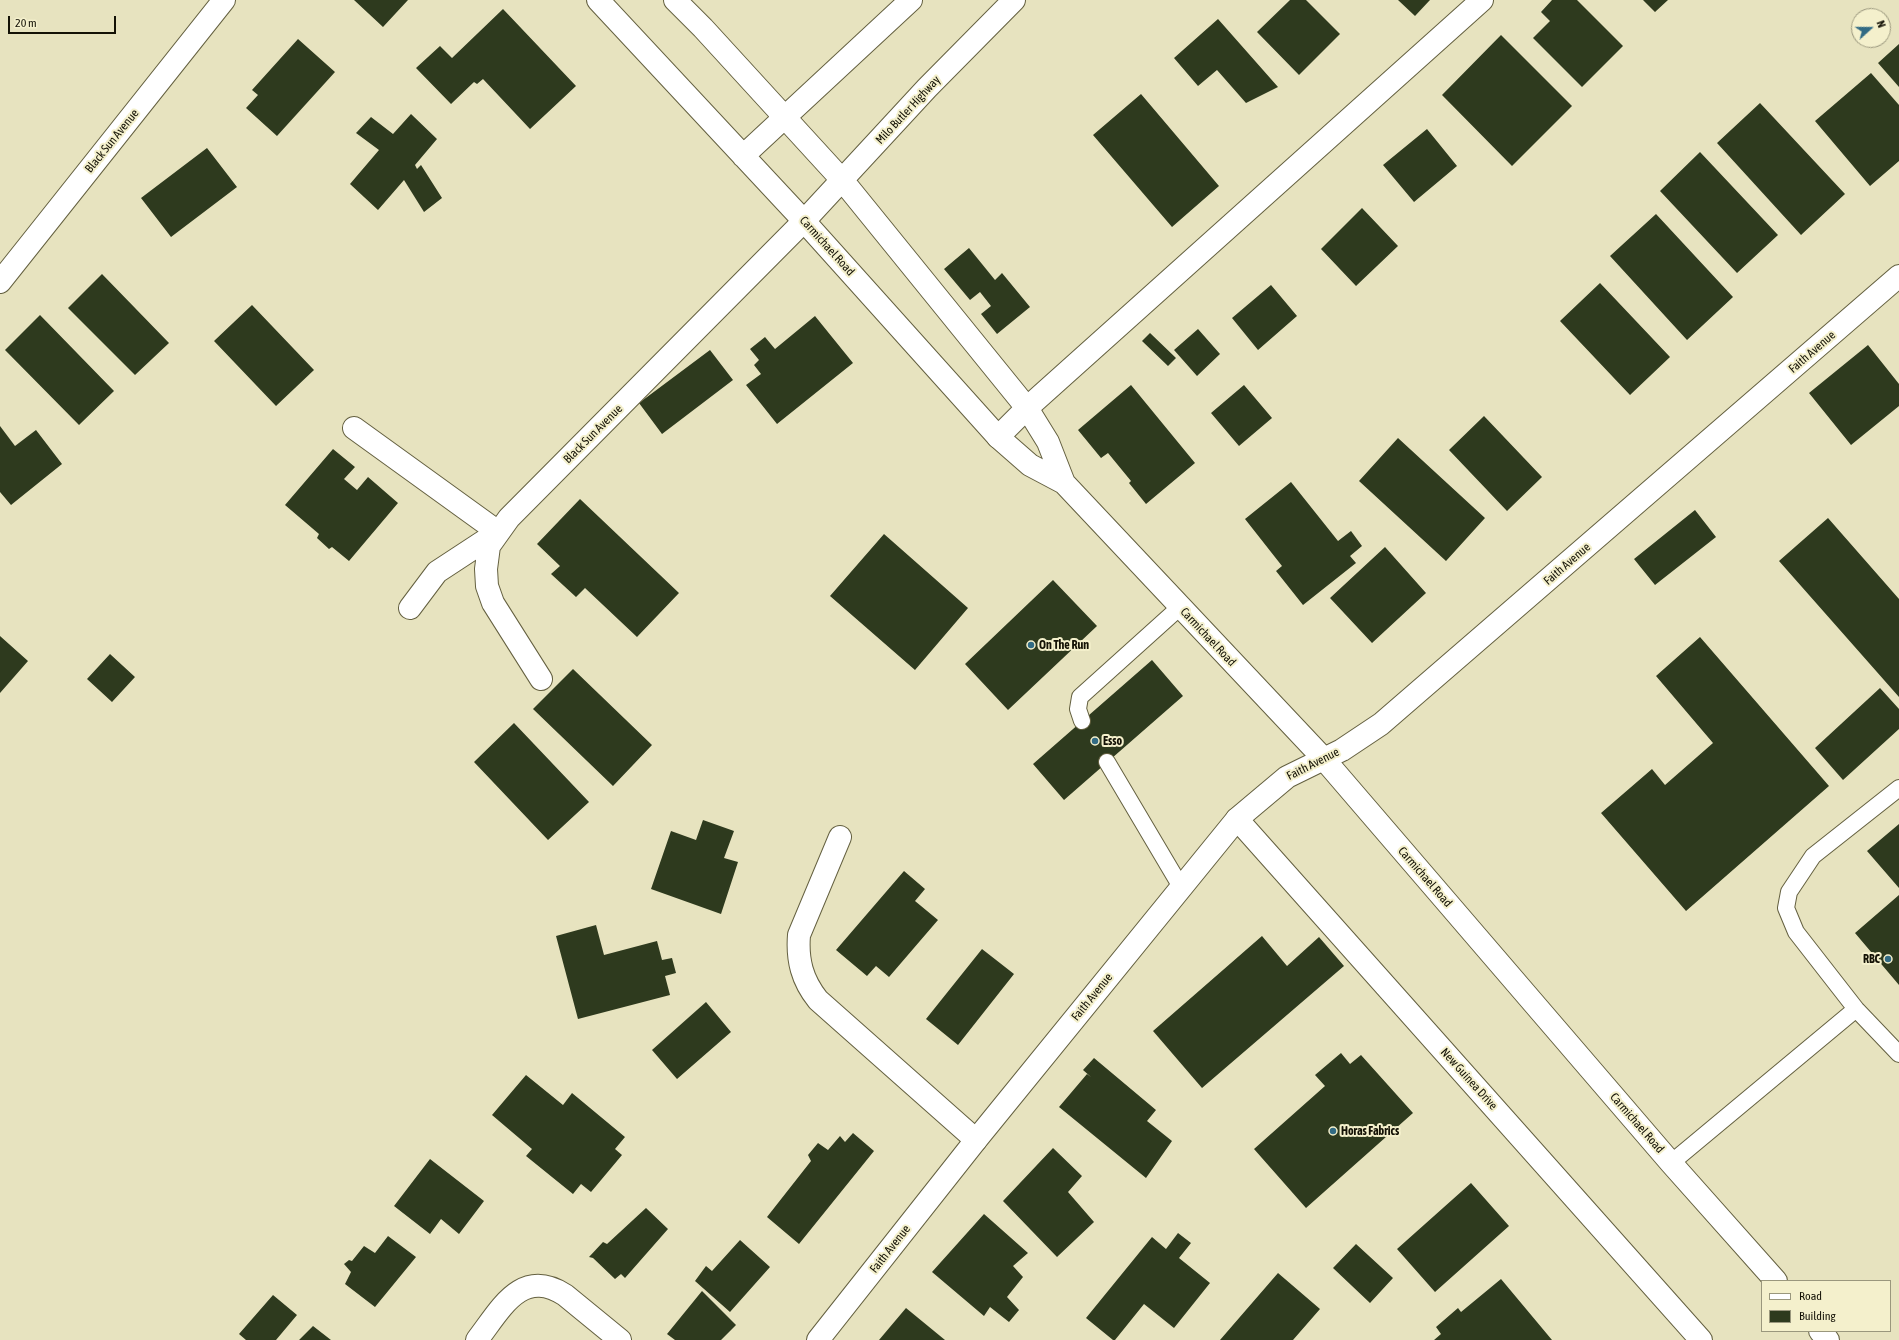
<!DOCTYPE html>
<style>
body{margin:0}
#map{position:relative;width:1899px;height:1340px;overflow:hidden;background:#e7e3bf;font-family:"Asap Condensed",sans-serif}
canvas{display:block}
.legend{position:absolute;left:1761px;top:1280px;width:130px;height:52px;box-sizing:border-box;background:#f4f0cc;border:1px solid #9a977d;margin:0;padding:5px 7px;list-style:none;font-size:12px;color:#141206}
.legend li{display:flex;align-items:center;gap:8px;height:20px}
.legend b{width:20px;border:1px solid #9a977d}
.north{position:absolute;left:1851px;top:8px;width:40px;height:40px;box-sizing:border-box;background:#f4f0cc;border:1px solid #9a977d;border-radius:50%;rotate:69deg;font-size:11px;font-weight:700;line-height:16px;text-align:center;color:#141206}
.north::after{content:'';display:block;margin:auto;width:14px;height:18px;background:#326b84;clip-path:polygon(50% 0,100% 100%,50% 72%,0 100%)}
.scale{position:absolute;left:8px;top:16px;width:108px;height:18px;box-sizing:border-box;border:2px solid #141206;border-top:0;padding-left:5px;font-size:12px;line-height:14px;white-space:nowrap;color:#141206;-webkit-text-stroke:3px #f4f0cc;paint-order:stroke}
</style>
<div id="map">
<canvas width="1899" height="1340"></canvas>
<ul class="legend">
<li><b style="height:5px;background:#fff"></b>Road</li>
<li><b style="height:11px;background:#2e3a1e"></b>Building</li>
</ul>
<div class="north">N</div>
<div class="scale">20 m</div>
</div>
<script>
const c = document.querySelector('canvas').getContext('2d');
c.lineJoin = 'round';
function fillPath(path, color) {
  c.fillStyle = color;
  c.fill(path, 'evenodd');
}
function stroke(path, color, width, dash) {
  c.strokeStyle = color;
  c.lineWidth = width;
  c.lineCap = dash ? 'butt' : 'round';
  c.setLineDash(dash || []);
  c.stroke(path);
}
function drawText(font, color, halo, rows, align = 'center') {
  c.font = font + ' "Asap Condensed",sans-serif';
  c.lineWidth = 4;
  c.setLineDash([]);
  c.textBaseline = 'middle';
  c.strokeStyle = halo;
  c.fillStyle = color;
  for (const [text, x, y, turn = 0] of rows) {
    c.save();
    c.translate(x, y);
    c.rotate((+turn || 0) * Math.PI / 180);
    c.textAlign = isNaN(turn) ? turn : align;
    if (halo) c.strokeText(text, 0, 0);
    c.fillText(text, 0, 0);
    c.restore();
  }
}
const building = new Path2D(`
 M354,0h54l-25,27z
 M1290,0h16l34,34 -41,41 -42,-43z
 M1398,0h32l-15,16z
 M1552,0h25l46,46 -41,41 -49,-49 17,-17 -9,-9z
 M1643,0h25l-13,12z
 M503,9l73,77 -46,43 -47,-50 -6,5 -3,-2 -23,22 -35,-36 24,-22 12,12z
 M1218,19l60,68 -32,16 -29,-33 -19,16 -24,-28z
 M1501,35l71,71 -60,60 -70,-71z
 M298,39l37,33 -58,64 -31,-28 12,-13 -6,-5z
 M1899,44v43l-21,-24z
 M1871,73l28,32v56l-29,25 -55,-65z
 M1141,94l78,92 -47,41 -79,-92z
 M1760,103l85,91 -44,41 -84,-92z
 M411,114l26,25 -22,26 2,4 4,-4 21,33 -18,14 -20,-32 -26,30 -28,-26 29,-34 -23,-17 15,-16 22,17z
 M1427,129l30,37 -43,36 -31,-37z
 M207,148l30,39 -66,50 -30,-39z
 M1700,152l78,83 -41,38 -77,-82z
 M1362,208l36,38 -42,40 -35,-37z
 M1656,214l77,83 -46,43 -77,-84z
 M969,248l26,32 7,-7 28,34 -33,27 -16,-20 10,-8 -11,-14 -10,8 -26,-31z
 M102,274l67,69 -34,32 -67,-67z
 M1600,283l70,74 -40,38 -70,-74z
 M1271,285l26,31 -39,34 -26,-32z
 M252,305l62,65 -38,36 -62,-65z
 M40,315l74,76 -35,34 -74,-75z
 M815,316l38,47 -76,61 -31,-39 15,-11 -7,-9 5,-5 -9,-11 15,-12 10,12z
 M1198,329l22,25 -23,22 -23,-26z
 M1150,333l26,25 -8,8 -26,-25z
 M1868,345l31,39v22l-48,39 -42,-52z
 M710,350l23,30 -71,54 -23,-31z
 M1131,385l64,78 -49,41 -17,-21 2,-2 -23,-28 -7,5 -23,-28z
 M1244,385l28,33 -33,28 -28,-33z
 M1484,416l58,61 -35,34 -58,-61z
 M0,426l15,20 21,-16 26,34 -51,41 -11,-13z
 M1398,438l87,80 -39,43 -87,-80z
 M333,449l22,18 -11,12 13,11 11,-13 30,26 -49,58 -17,-14 -3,2 -12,-11 2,-4 -34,-29z
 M1291,482l47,59 13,-10 11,15 -12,10 6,7 -53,42 -27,-34 6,-5 -37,-47z
 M580,499l99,94 -42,44 -52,-49 -9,9 -25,-23 9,-8 -23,-22z
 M1695,510l21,27 -61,48 -21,-26z
 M1828,518l71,81v98l-120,-136z
 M884,534l84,74 -53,62 -85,-74z
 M1385,547l41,46 -54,50 -42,-45z
 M1053,580l44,46 -89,84 -43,-46z
 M0,636l28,25 -28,32z
 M1700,637l129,149 -143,125 -85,-98 51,-44 13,16 48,-42 -57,-67z
 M110,654l25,23 -23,25 -25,-23z
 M1152,660l31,36 -119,104 -31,-36z
 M573,669l79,76 -39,41 -80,-77z
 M1880,688l19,21v20l-56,51 -28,-32z
 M514,723l75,79 -41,38 -74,-78z
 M703,820l31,11 -10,27 14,4 -17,52 -70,-25 20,-58 25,9z
 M1899,824v64l-32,-37z
 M904,871l21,18 -10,12 23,19 -49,57 -13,-11 -9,10 -31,-26z
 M1899,895v90l-44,-52z
 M596,925l8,30 53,-14 5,19 10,-2 4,15 -11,3 5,19 -92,24 -22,-83z
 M1262,936l25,30 32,-29 25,29 -142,122 -49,-57z
 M982,949l32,25 -56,71 -32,-26z
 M706,1002l25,30 -54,47 -25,-29z
 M1341,1053l9,11 11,-9 52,58 -107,95 -52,-59 71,-63 -10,-11z
 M1094,1058l62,52 -9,11 25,20 -26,37 -87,-71 28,-33 4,3 -8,-7z
 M526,1075l37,30 9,-12 53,44 -10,12 7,6 -31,37 -10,-8 -8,10 -47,-38 6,-7 -40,-34z
 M853,1133l21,18 -75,93 -32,-27 44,-56 -3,-6 10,-12 10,7 12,-14 5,6z
 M1053,1148l29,28 -14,16 26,30 -37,35 -54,-56z
 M430,1159l54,42 -25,33 -18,-15 -11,15 -36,-28z
 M1471,1183l38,43 -74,66 -38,-43z
 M646,1208l22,21 -43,49 -4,-4 -6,5 -22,-21 -4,-1 14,-15 4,2z
 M984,1214l44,39 -15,13 10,11 -16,20 12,13 -10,12 -19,-15 -6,9 -52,-44z
 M1178,1233l13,10 -12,15 31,25 -36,45 -30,-24 -29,36h-2l-27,-22 66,-81 14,12z
 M388,1236l28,21 -41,50 -30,-23 6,-12 -7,-8 5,-4 3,1 12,-15 11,7z
 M740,1240l30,27 -40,45 -35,-31 11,-15 6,5z
 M1356,1244l37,34 -23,25 -37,-35z
 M1278,1273l42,36 -27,31h-73z
 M1501,1279l51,61h-118l7,-6 -5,-7 22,-19 3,4z
 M702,1291l34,34 -15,15h-46l-8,-6z
 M273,1295l24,20 -21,25h-30l-7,-6z
 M906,1308l39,32h-66z
 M313,1326l18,14h-32z`);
const service = new Path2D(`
 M1082,721l-4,-12 2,-12 100,-90
 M1107,762l74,125
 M1899,788l-86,68 -24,36 -3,16 10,24 60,77 43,45
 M1671,1163l185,-154`);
const minor = new Path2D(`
 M0,282l224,-282
 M354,428l144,104 -61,40 -27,36
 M998,437l29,-29 455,-408
 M541,679l-48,-76 -6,-17 -1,-17 3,-23 20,-28 295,-297
 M1237,819l464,521
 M840,837l-41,98c-2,25 3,45 19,65l158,140
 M477,1340c24,-31 44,-73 88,-45l55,45`);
const tertiary = new Path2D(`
 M818,1340l158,-200 261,-321 50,-42 55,-27 39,-26 518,-448`);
const primary = new Path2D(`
 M598,0l206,221 194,216 32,28 34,18 259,275 348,405 105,118
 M675,0l28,28 140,153 184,227 21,34 16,41
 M743,156l168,-156
 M804,221l123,-133 87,-88
 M1820,1331l8,9`);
const markers = [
 [1031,645,4,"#326b84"],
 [1095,741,4,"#326b84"],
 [1888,959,4,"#326b84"],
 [1333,1131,4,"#326b84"]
];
const streetNames = [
 ["Milo Butler Highway",908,110,-47],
 ["Black Sun Avenue",112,141,-51],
 ["Carmichael Road",827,246,48],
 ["Faith Avenue",1812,352,-41],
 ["Black Sun Avenue",593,434,-45],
 ["Faith Avenue",1567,564,-41],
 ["Carmichael Road",1208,637,47],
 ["Faith Avenue",1313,764,-27],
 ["Carmichael Road",1425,877,49],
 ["Faith Avenue",1092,997,-51],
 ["New Guinea Drive",1469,1079,48],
 ["Carmichael Road",1637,1123,49],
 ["Faith Avenue",890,1249,-52]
];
const poiNames = [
 ["On The Run",1039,645],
 ["Esso",1103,741],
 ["RBC",1880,959,"right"],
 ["Horas Fabrics",1341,1131]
];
fillPath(building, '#2e3a1e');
stroke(service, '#646040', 18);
stroke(minor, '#646040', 24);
stroke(tertiary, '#646040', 24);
stroke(primary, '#646040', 24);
stroke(service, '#fff', 16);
stroke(minor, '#fff', 22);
stroke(tertiary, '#fff', 22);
stroke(primary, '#fff', 22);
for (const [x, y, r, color] of markers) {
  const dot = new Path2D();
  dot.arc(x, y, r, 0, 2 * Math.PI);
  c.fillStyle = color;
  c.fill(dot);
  stroke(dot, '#f4f0cc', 1.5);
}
drawText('12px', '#141206', '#f4f0cc', streetNames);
drawText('bold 12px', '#141206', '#f4f0cc', poiNames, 'left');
</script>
